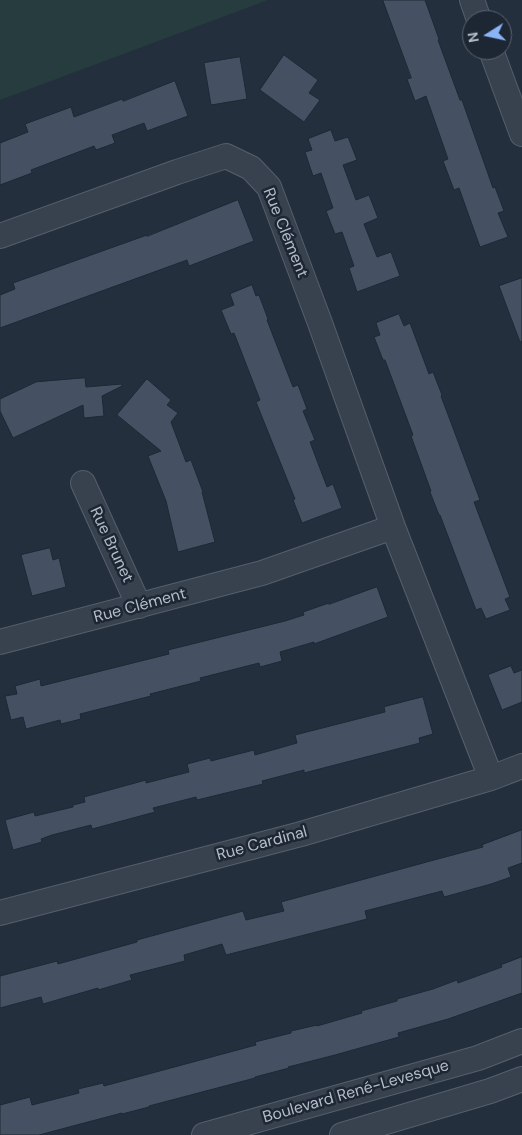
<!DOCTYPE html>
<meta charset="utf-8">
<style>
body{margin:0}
#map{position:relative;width:522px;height:1135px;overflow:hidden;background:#242f3e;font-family:"DM Sans",sans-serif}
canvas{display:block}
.north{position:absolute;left:462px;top:10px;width:50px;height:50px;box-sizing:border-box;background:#1d2633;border:1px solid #59626f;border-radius:50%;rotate:260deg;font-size:14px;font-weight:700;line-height:20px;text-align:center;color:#b4bcc9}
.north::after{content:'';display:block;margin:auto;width:18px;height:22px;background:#8ab4f8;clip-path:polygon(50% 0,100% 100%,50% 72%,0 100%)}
</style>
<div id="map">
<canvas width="522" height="1135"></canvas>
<div class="north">N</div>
</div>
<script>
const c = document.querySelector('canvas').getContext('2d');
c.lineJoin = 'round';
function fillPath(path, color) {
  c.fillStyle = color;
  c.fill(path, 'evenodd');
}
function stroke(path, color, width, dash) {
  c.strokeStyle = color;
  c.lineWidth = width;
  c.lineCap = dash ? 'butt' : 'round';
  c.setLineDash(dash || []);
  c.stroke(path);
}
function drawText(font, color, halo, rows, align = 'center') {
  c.font = font + ' "DM Sans",sans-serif';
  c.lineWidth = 5;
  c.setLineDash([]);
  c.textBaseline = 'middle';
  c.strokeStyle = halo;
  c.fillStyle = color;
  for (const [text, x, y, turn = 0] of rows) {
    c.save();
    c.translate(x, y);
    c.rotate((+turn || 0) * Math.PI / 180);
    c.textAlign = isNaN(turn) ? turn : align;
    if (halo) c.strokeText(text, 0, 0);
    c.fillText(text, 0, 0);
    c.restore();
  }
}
const green = new Path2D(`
 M0,0h268l-268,100z`);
const building = new Path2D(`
 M383,0h42l14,39 -1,1 22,60h2l31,88 2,-1 9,24 -6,2 10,24 -28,10 -21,-59 -5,2 -11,-29 5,-2 -22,-63 -11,5 -8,-22 4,-1z
 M284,55l34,25 -9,13 11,7 -16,22 -44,-32z
 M240,57l7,42 -36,6 -7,-42z
 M175,81l13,35 -41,15 -3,-8 -32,12 3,8 -19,7 -2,-4 -63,24 1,3 -32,12v-42l28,-11 -3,-8 46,-17 3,10 48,-18 1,2z
 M331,130l4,11 13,-4 9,23 -14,5 13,35 13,-5 9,23 -14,6 13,33 14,-5 9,24 -43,16 -8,-24 5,-2 -12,-34 -7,2 -9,-23 7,-3 -12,-35 -8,3 -8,-24 7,-2 -4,-11z
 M238,200l16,41 -65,25 -2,-6 -187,68v-33l15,-6 -2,-6 134,-48v1z
 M522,278v63l-2,1 -21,-56z
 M252,285l4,11 3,-1 9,24 -1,1 26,67 5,-2 9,24 -4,2 12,29 -5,2 17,45 6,-3 9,24 -40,15 -9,-23 2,-1 -39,-97 4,-2 -26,-67 -3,1 -10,-24 13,-5 -4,-11z
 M399,314l5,12 6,-3 19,51 4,-2 9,23 -1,1 39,104 -6,2 36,95 -5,2 5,11 -24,9 -5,-11 -5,2 -36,-95h-1l-9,-23 1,-1 -20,-55 2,-1 -28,-75h-2l-9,-23 6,-2 -4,-12z
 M85,378l1,9 36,-3v2l-20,10 2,20 -20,2 -1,-13 -70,33 -13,-27v-12l36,-17z
 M147,379l24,21 -4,5 11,8 -7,9 15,40 5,-2 12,32h-1l13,50 -37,10 -12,-51 -18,-45 13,-5 -44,-36z
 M50,548l3,12 6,-2 7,29 -34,9 -11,-41z
 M377,587l11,30 -74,27v-2l-34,10 2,9 -22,6 -1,-4 -59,15 1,3 -51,13 1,2 -71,18 1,5 -20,5 -1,-4 -34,9 -3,-12 -12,3 -6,-24 12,-2 -2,-8 25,-7 1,7 128,-32 -1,-4 117,-29 19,-6 -1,-3 26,-9v1z
 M511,666l3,7 8,-3v32l-20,8 -14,-35z
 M423,697l10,37 -14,4 1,5 -116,30v-3l-42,11 1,3 -66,16 -1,-3 -43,11 2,4 -63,17 -1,-4 -39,10 -11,4 1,3 -29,8 -8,-30 29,-8 1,4 38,-9v-2l12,-3 -1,-5 62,-17v3l43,-11 -2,-8 23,-6 1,3 43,-11 1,5 42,-12 -2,-8 90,-23 -1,-5z
 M522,830v33l-14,5 3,9 -20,7 -47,13 -2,-6 -77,20 2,8 -141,36 -4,-11 -38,11 1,6 -55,14 2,5 -34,10v-2l-55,16 -2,-7 -41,11v-32l57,-15 1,3 79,-22v-2l106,-29 3,9 38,-9 -3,-9 153,-42 49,-13 -1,-2z
 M522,957v36l-74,26 -50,14 1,4 -64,18 -47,12 1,1 -34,9v1l-106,28v1l-27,7v-1l-83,22h-39v-30l30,-8 2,8 47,-12 -1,-4 25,-6 1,3 152,-41 -1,-3 36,-9v-2l26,-6v1l45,-13 -1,-2 36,-10v-2l36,-10 24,-9 1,3 44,-16 -1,-2z`);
const minor = new Path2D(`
 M472,0l7,20
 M491,50l31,84
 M0,236l177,-64 49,-16 25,12 18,19 51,136 73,204 98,251
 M83,483l56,123
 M0,642l262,-69 131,-46
 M0,913l301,-79 190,-56 31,-12
 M204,1135l274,-77 44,-17
 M342,1135l148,-44 32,-12`);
const streetNames = [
 ["Rue Clément",285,233,68],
 ["Rue Brunet",111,545,65],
 ["Rue Clément",140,606,-15],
 ["Rue Cardinal",262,844,-15],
 ["Boulevard René-Levesque",356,1092,-16]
];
fillPath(green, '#263c3f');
fillPath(building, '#455162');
stroke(building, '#1f2835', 1);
stroke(minor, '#565f6c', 26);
stroke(minor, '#38414e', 24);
drawText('16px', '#b4bcc9', '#1d2633', streetNames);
</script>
